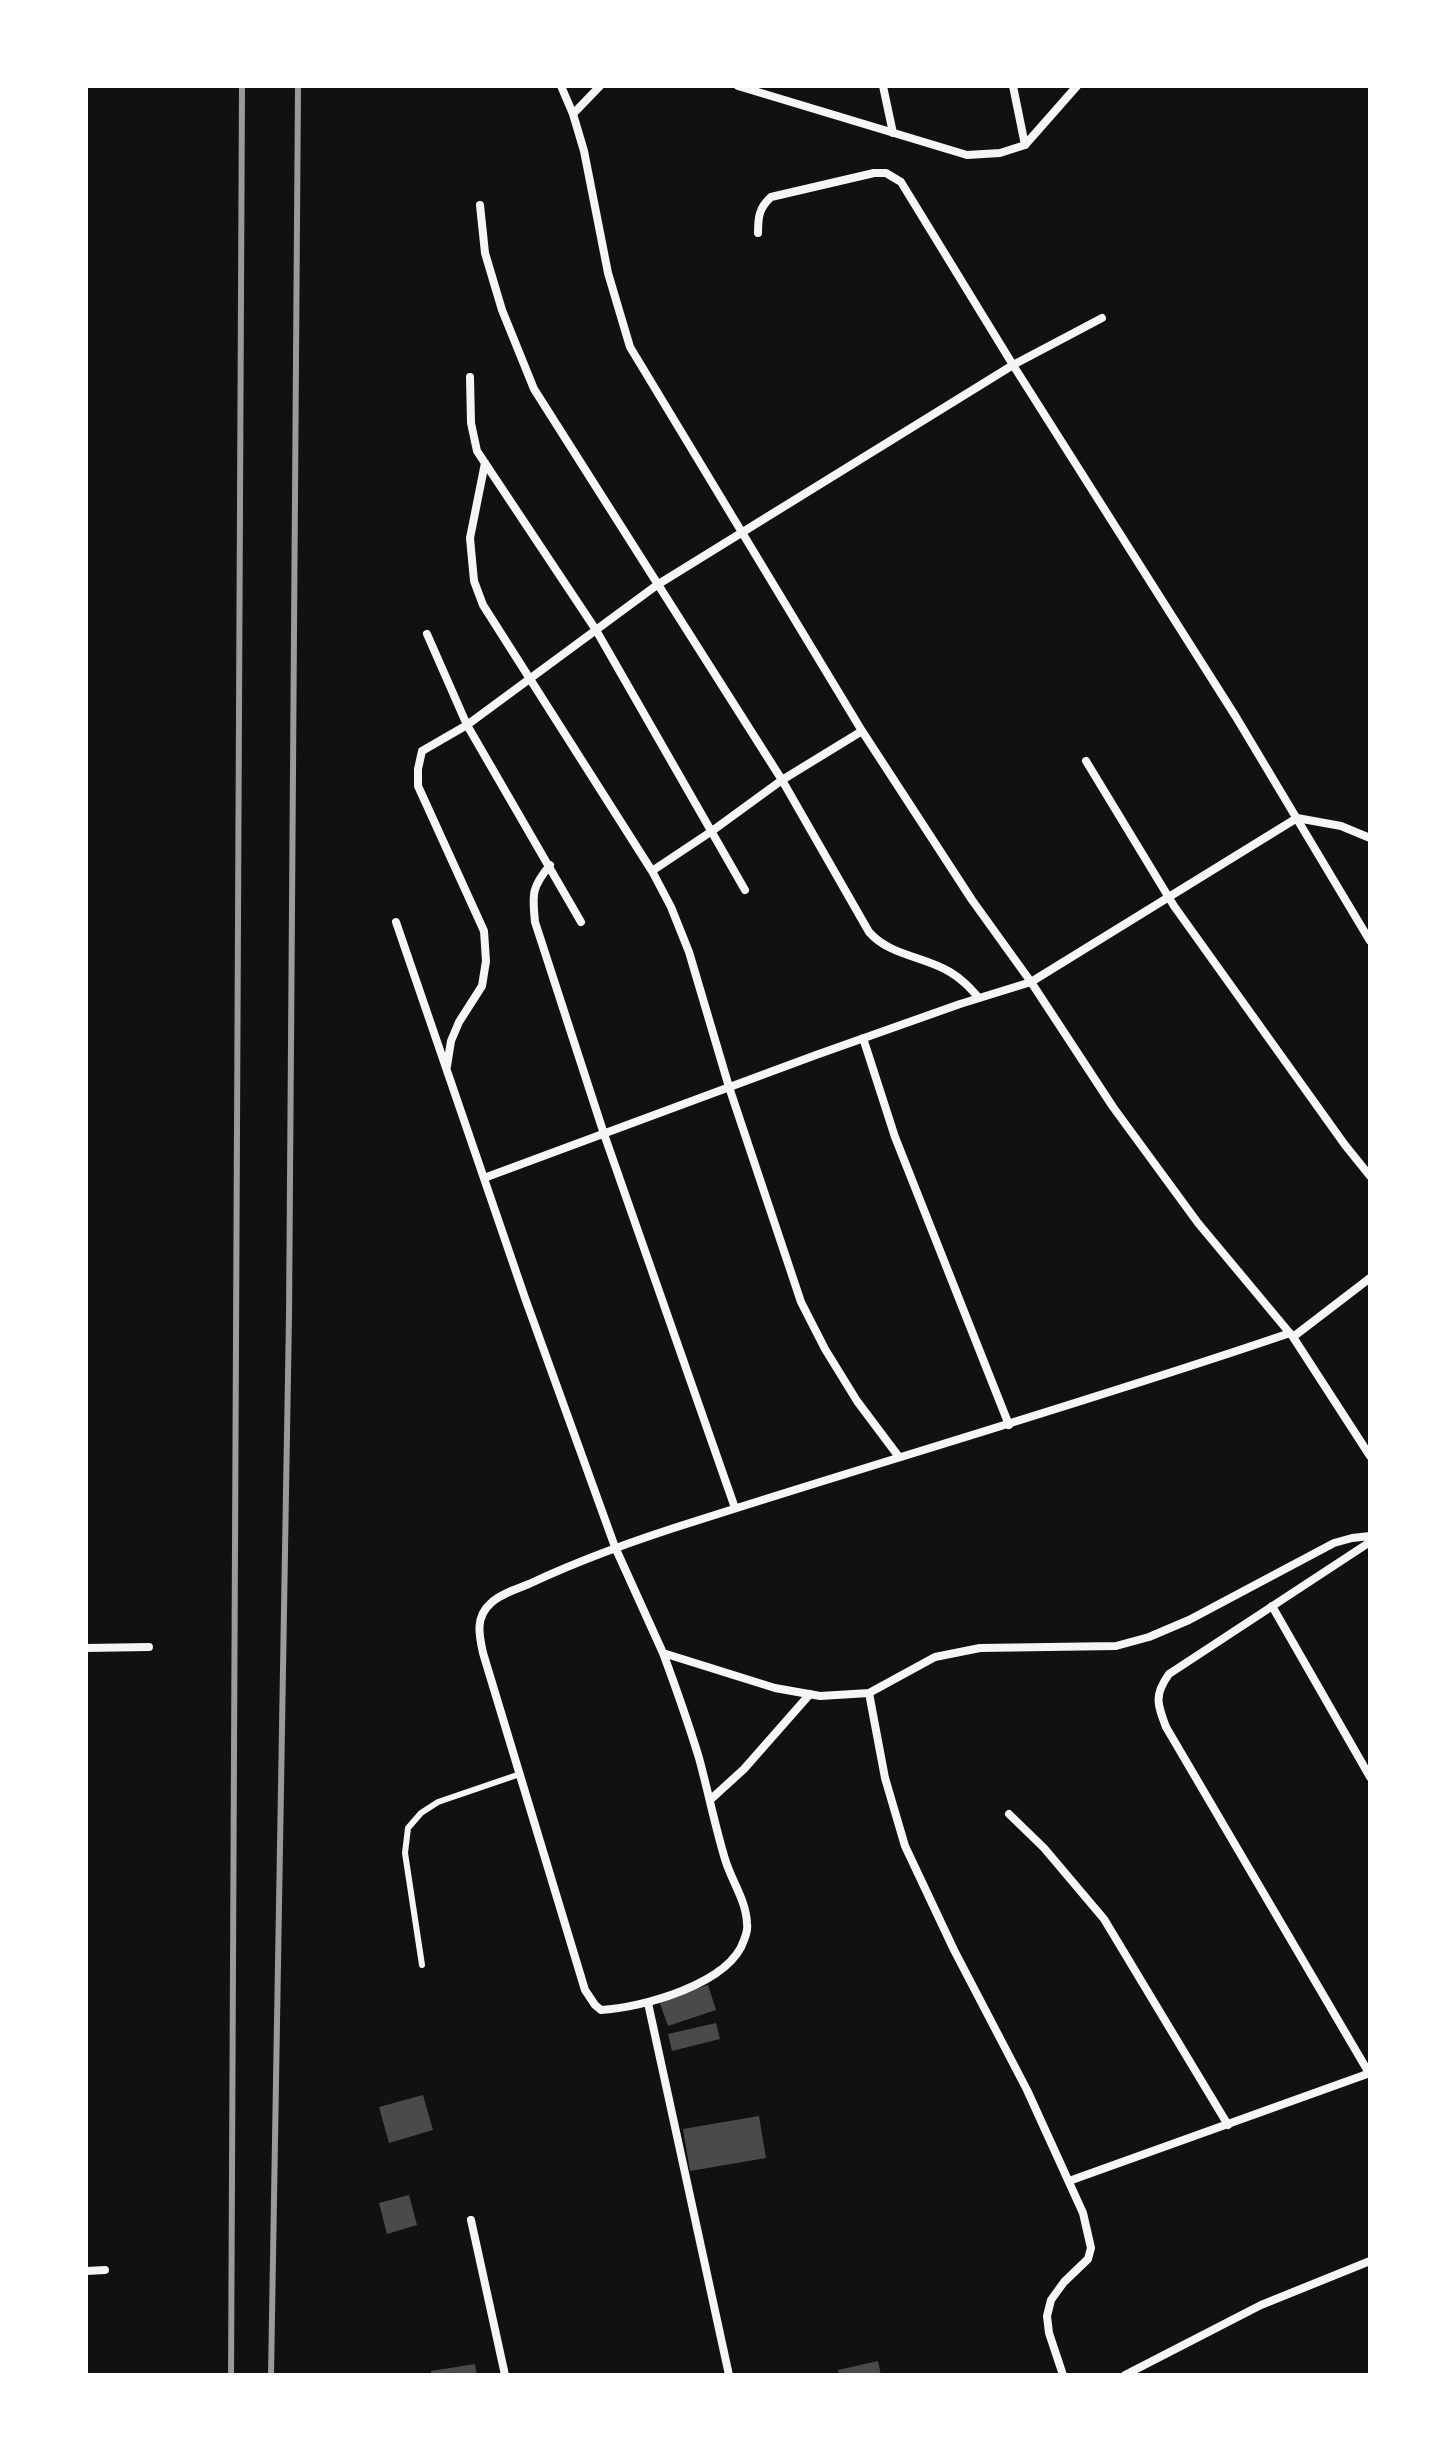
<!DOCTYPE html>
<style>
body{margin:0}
#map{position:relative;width:1456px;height:2461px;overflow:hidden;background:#111;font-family:"Asap Condensed",sans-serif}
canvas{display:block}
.frame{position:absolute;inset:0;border:88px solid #fff;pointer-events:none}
</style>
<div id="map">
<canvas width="1456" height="2461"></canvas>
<div class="frame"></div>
</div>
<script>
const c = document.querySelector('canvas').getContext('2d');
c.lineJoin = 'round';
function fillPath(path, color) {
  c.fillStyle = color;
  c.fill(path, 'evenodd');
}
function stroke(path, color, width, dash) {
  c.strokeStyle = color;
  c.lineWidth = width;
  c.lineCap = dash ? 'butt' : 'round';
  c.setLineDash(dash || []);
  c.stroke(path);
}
const building = new Path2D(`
 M708,1985l8,25 -48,16 -9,-25z
 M716,2023l4,16 -48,12 -4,-17z
 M423,2095l10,35 -44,13 -10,-36z
 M759,2116l7,42 -76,13 -7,-42z
 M409,2195l8,30 -30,9 -8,-31z
 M878,2361l3,14h-42l-1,-5z
 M475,2364l2,11h-46v-4z`);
const service = new Path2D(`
 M422,1965l-17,-112 3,-25 13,-15 17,-11 82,-28`);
const minor = new Path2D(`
 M561,86l12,28 11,37 24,122 22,74 232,384 110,169 59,82 82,125 85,116 95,114 77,119
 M738,86l229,69 33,-2 25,-8 52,-59
 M883,86l10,47
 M1013,86l12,59
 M573,114l27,-28
 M480,205l5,48 17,57 32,79 248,391 87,152c21,24 55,24 81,40 12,7 20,16 29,26
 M758,233c0,-16 1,-25 13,-36l103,-24h12l15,9 112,183 223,352 134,224
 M470,377l1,46 6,28 119,179 149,260
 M485,463l-15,75 4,43 9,24 169,266 19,36 18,45 40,135 72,215 24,47 32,52 42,56
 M427,634l40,91 114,197
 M1086,761l88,145 171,239 25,31
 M550,865c-18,22 -18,28 -15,57l69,212 131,374
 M652,871l60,-40 70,-51 80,-49
 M396,922l129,376 90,249 48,106 112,35 45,8 49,-3 66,-36 45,-9 136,-2 33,-9 40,-17 145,-77 18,-5 18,-2
 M863,1038l32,99 114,288
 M447,1066l4,-25 8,-19 23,-36 4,-25 -2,-30 -66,-145v-17l4,-18 45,-26 190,-140 356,-220 89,-47
 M484,1178l332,-123 144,-51 71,-22 266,-164 44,8 29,12
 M1293,1337l77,-59
 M1272,1606l98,171
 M86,1648l63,-1
 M663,1653c13,35 25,69 36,105 9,33 16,68 26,101 6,21 21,41 22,64 1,5 -1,12 -3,17 -14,44 -103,68 -143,70l-6,-5 -10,-15 -102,-337c-4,-18 -8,-36 8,-50 9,-9 26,-14 38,-19 55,-26 112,-46 170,-64 197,-63 395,-120 591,-187
 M869,1693l16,85 20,68 49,104 73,140 56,123 8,35 -3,11 -24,23 -13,18 -4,16 2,17 14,42
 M710,1800l34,-31 66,-75
 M1009,1814l35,34 60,71 124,206
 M648,2003l81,372
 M1369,2073l-203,-346c-9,-24 -12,-32 3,-53l201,-132
 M1069,2181l301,-108
 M471,2220l34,155
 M86,2271l19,-1
 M1125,2375l136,-70 109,-44`);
const rail = new Path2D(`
 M231,2375l11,-2289
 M271,2375l18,-1059 9,-1230`);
fillPath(building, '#4a4a4a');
stroke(service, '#f5f5f5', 6);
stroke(minor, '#f5f5f5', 8);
stroke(rail, '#9a9a9a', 6);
</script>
